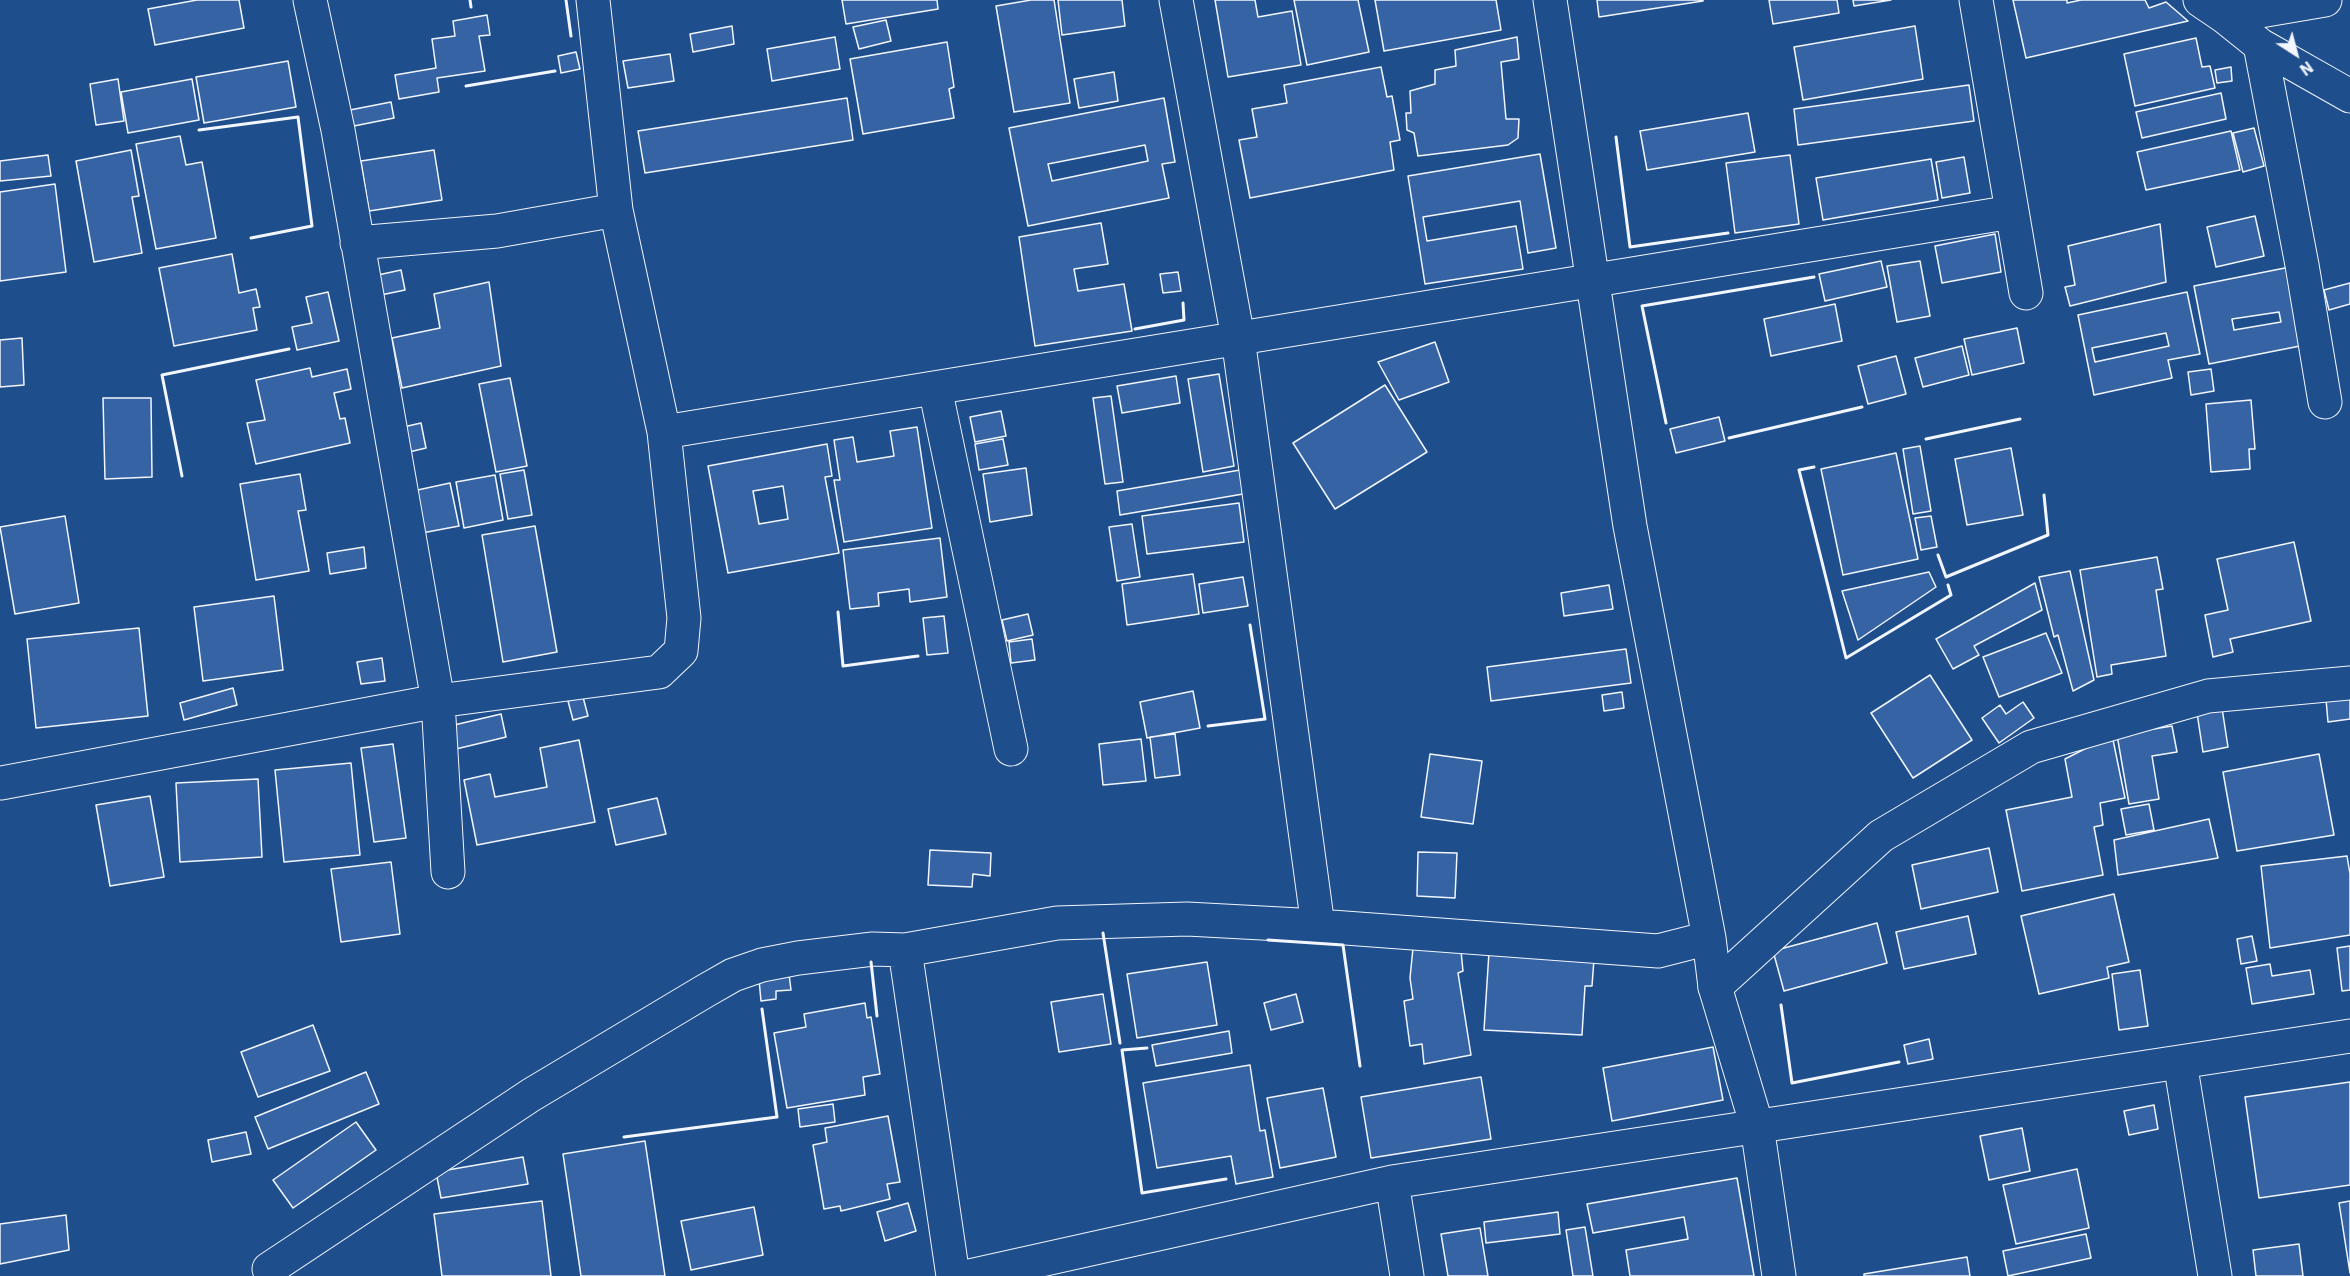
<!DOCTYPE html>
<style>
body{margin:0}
#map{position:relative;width:2350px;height:1276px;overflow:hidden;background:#1f4e8c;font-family:"IBM Plex Sans",sans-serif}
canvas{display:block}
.north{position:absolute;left:2266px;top:24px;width:60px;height:60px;-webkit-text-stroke:4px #1f4e8c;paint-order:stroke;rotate:144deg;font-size:16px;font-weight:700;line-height:24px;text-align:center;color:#f2f6ff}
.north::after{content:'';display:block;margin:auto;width:21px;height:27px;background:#f2f6ff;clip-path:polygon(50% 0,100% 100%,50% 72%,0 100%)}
</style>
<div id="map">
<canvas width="2350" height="1276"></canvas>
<div class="north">N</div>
</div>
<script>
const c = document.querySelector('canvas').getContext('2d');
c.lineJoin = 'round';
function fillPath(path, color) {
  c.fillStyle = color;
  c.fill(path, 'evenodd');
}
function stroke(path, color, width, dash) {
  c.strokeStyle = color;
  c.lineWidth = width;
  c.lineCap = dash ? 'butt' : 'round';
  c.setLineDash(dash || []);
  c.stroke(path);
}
const building = new Path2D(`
 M197,0h42l5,28 -89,17 -7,-36z
 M842,0h95l1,9 -92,15z
 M1031,0h23l16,103 -56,9 -18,-106z
 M1058,0h64l3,26 -63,9z
 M1215,0h40l3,17 34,-6 9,54 -73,12z
 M1294,0h64l11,52 -62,13z
 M1375,0h121l5,30 -117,21z
 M1597,0h106v1l-104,16z
 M1769,0h68l2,13 -66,11z
 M1853,0h38l-37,6z
 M2013,0h54v3l14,-3h64l4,8 17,-6 22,19 -162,37z
 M487,15l3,20 -11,1 6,35 -48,7 2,14 -40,7 -4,-24 41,-7 -4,-29 23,-3 -2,-15z
 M886,20l5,21 -32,8 -6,-22z
 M732,26l2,18 -41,8 -3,-18z
 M1915,26l8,53 -120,21 -9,-53z
 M835,37l5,32 -68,12 -5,-32z
 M1517,37l2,22 -18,3 5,57h13l-1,19 -10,7 -90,11 -4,-23 -7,-3 -1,-17h5l-1,-22 25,-7v-14l21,-4 -1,-16z
 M2196,38l6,29 8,-1 5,22 -80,18 -11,-52z
 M947,42l7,45 -5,2 5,29 -91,16 -13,-75z
 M576,52l4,17 -19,4 -3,-17z
 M670,54l4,27 -46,7 -5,-27z
 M288,61l8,46 -92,16 -8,-46z
 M1381,67l6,30 5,-1 8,44 -10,2 4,28 -144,28 -11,-58 18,-3 -5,-28 35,-6 -3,-18z
 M2231,67l1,14 -15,2 -2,-13z
 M1114,72l4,29 -39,7 -5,-29z
 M118,79l6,42 -28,4 -6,-41z
 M192,79l7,41 -71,13 -7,-41z
 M1969,85l5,36 -176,24 -4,-36z
 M2221,93l5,26 -84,19 -6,-26z
 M847,98l6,42 -208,33 -7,-42z
 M1164,98l11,64 -13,2 7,34 -141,28 -19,-98zM1145,145l3,16 -96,20 -4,-17z
 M391,102l3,16 -40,8 -4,-16z
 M1748,113l7,39 -108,18 -7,-39z
 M2254,128l10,38 -21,6 -10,-39z
 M2231,131l9,39 -94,20 -9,-38z
 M180,136l6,29 16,-3 14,76 -60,11 -20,-105z
 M131,150l8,46 -7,1 10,56 -48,9 -18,-101z
 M434,150l8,50 -73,11 -8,-50z
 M1540,154l16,94 -28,5 -8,-52 -97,16 4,24 89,-15 7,43 -98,15 -17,-108z
 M48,155l3,21 -51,5v-20z
 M1790,155l9,69 -64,9 -9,-70z
 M1964,157l6,36 -28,5 -6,-36z
 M1931,159l7,41 -115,20 -7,-42z
 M55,184l11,88 -66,9v-89z
 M2255,216l9,40 -48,11 -9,-40z
 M1101,223l7,41 -34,5 4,22 46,-7 8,47 -97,15 -16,-109z
 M2160,224l6,58 -96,24 -5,-19 10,-2 -7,-39z
 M1995,234l6,38 -59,11 -7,-37z
 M232,254l7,39 17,-4 4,18 -7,1 4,22 -83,16 -15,-78z
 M1881,261l6,26 -62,14 -6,-27z
 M1920,261l10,55 -33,6 -10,-56z
 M2290,267l15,78 -96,19 -15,-78zM2279,312l2,10 -47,8 -2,-11z
 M401,270l4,20 -24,5 -3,-20z
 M1178,272l3,19 -18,2 -3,-19z
 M489,282l12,84 -99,22 -10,-50 48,-10 -6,-34z
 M2350,283v21l-21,6 -5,-20z
 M328,292l11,49 -42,9 -5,-23 20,-4 -6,-26z
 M2187,292l13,62 -32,6 4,18 -78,17 -16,-80zM2166,333l3,13 -74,16 -3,-14z
 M1835,304l7,37 -71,15 -7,-37z
 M2017,328l7,35 -52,12 -8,-36z
 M22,338l2,47 -24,2v-47z
 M1435,342l14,40 -50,18 -21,-38z
 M1962,346l7,29 -46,12 -8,-29z
 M1896,356l10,38 -38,10 -10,-38z
 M310,368l2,9 35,-8 4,20 -17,4 6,26 5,-1 5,25 -94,21 -9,-41 18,-3 -9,-40z
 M2211,369l3,22 -23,4 -3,-23z
 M1219,374l15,92 -31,6 -15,-93z
 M1176,376l4,27 -58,10 -5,-27z
 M510,378l17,88 -31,6 -17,-88z
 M1385,385l42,67 -92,57 -42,-66z
 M1111,396l12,86 -18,2 -12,-86z
 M103,398h48l1,79 -47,2z
 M2251,400l4,49h-6l1,20 -39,3 -5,-68z
 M1001,411l5,25 -31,6 -5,-25z
 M1719,417l6,24 -49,12 -6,-24z
 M421,423l5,25 -21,5 -6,-25z
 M917,427l15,101 -88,14 -10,-62h6l-6,-40 19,-3 4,25 37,-6 -4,-25z
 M1003,439l5,26 -29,5 -4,-26z
 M827,444l5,32 -7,1 14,76 -111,20 -20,-107zM783,486l5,33 -29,5 -6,-33z
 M1920,446l11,65 -18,3 -10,-65z
 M2011,448l12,67 -56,10 -12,-66z
 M1896,453l22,106 -75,16 -22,-106z
 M1026,468l6,47 -42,7 -7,-48z
 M524,470l8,45 -24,4 -8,-45z
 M1240,470l3,24 -123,21 -3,-24z
 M300,474l6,36 -8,1 11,60 -53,9 -16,-96z
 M495,475l8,45 -39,8 -8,-46z
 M450,483l9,43 -37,7 -9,-42z
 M1239,503l5,39 -97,12 -5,-38z
 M65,516l14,87 -64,11 -15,-87z
 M1931,516l6,31 -16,3 -6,-32z
 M1132,524l8,53 -23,4 -8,-54z
 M535,526l22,126 -54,10 -21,-127z
 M940,538l7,59 -37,5 -1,-13 -31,4 1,13 -29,3 -7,-59z
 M2294,542l17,79 -81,18 3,13 -20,5 -8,-42 23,-5 -11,-51z
 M364,547l2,21 -36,6 -3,-21z
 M2157,557l6,32 -7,1 10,66 -55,9 1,9 -15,3 -17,-107z
 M2070,571l24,109 -21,11 -15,-56 -4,2 -15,-60z
 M1929,572l7,15 -78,53 -16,-49z
 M1193,574l6,40 -72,11 -5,-41z
 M1243,577l5,29 -45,7 -4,-29z
 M2035,583l7,27 -68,36 5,9 -26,14 -17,-30z
 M1609,585l4,24 -49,7 -3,-23z
 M274,596l9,74 -80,11 -9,-74z
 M1028,614l5,21 -26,6 -5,-21z
 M944,616l4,37 -21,2 -4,-37z
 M139,628l9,88 -112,12 -9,-89z
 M2046,633l16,40 -63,24 -16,-40z
 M1032,639l3,21 -24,3 -2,-21z
 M1626,649l5,34 -140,18 -4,-34z
 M382,658l3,23 -24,3 -4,-22z
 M1930,675l42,65 -59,38 -42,-65z
 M2350,686v33l-22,3 -3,-34z
 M233,688l4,17 -53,15 -4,-17z
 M1193,691l7,37 -53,10 -7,-36z
 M1622,692l2,16 -20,3 -2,-16z
 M583,697l5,19 -15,4 -5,-19z
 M2023,702l11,16 -35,25 -17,-25 18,-13 6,9z
 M2222,708l6,39 -25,5 -6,-39z
 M501,714l5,23 -50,12 -6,-23z
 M2172,726l5,26 -25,4 7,43 -30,5 -12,-69z
 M1175,734l5,41 -25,3 -5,-41z
 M2112,735l13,63 -25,5 3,22 -9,2 9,48 -81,16 -16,-81 66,-13 -7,-38z
 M1141,739l5,42 -43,4 -4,-41z
 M579,740l16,82 -118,23 -13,-65 26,-6 5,23 52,-10 -7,-39z
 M393,744l13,94 -32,4 -13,-94z
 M1430,754l52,7 -9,63 -52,-7z
 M2319,754l15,81 -97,16 -14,-79z
 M351,763l9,92 -76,7 -9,-92z
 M258,779l4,78 -82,5 -4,-79z
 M150,796l14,81 -54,9 -14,-81z
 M657,798l9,36 -50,11 -8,-36z
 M2149,804l5,26 -28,5 -5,-26z
 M2209,819l9,39 -100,17 -4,-35z
 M1989,848l9,44 -77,17 -9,-44z
 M930,850l61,3 -1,23 -17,-2 -1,13 -44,-2z
 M1418,852l39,1 -2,45 -38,-2z
 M2347,856l3,18v61l-80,13 -9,-82z
 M391,862l9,72 -59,8 -10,-73z
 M2114,894l15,68 -22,5 2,11 -70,16 -18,-78z
 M1968,916l8,38 -72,15 -8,-37z
 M1877,923l10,40 -103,28 -11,-40z
 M2252,936l5,25 -16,3 -4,-25z
 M2350,946v44l-8,1 -5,-43z
 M1413,948l48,3 2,20 -5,2 13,82 -47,9 -2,-20 -12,2 -6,-45 9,-2 -3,-21z
 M1489,952l105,7 -2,27h-7l-3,49 -98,-5z
 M1207,962l10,63 -80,13 -10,-64z
 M2270,964l2,12 38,-6 4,24 -62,10 -6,-36z
 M788,966l3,24 -15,1v8l-15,2 -3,-32z
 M2140,970l8,56 -29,4 -7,-56z
 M1103,994l8,50 -52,8 -8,-50z
 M1296,994l7,28 -32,8 -7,-27z
 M865,1003l2,15 4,-1 9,57 -17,3 2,18 -78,13 -13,-75 32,-6 -2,-13z
 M313,1025l17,46 -72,26 -17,-45z
 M1229,1031l3,22 -76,13 -4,-21z
 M1929,1039l4,20 -25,5 -4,-19z
 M1713,1047l10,53 -111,21 -9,-53z
 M1250,1065l10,66 5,-1 8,47 -37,7 -5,-28 -74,12 -14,-85z
 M366,1072l13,32 -111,45 -13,-32z
 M1481,1077l10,62 -120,19 -10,-61z
 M2350,1082v103l-91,13 -14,-101z
 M1323,1088l13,69 -56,11 -13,-70z
 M833,1104l2,18 -35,5 -2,-18z
 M2154,1105l4,24 -29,6 -5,-24z
 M888,1116l12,66 -13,2 3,15 -49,12 -1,-5 -16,3 -11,-64 14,-3 -2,-14z
 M356,1122l20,28 -83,58 -20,-28z
 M2022,1128l8,43 -41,9 -9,-44z
 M246,1132l5,22 -39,8 -4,-22z
 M645,1141l20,135h-84l-18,-122z
 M523,1157l5,27 -87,14 -5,-26z
 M2077,1169l12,59 -73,16 -13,-59z
 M1737,1178l17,98h-124l-4,-26 62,-11 -4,-22 -91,16 -6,-29z
 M542,1201l9,75h-109l-8,-62z
 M2350,1201v72l-11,-70z
 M908,1203l8,28 -31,10 -8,-29z
 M754,1207l9,48 -72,15 -10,-49z
 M1558,1212l2,22 -74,9 -2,-21z
 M66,1215l3,35 -69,14v-40z
 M1585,1227l8,49h-20l-7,-46z
 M1480,1228l8,48h-40l-7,-42z
 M2086,1234l5,24 -83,18 -5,-25z
 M2299,1244l4,32h-47l-3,-26z
 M1967,1257l3,19h-106v-2z`);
const street = new Path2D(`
 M310,0l28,130 100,571 10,171
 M1176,0l62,338 80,588
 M1550,0l80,526 79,412 6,49 42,139 22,150
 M1976,0l50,293
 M2200,0l25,17 35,28 90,51
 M2225,17l100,-17
 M2260,45l42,220 23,137
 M357,243l140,-12 119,-21
 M935,388l76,361
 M664,432l1348,-220
 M1,783l437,-82 221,-29 22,-21 3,-33 -20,-186 -48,-222 -23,-210
 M905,950l48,326
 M2180,1062l35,214
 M1392,1182l15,94
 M269,1269l262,-174 174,-104 28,-16 29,-10 36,-7 75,-9 32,1 152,-27 130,-4 131,7 340,25 51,-13
 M969,1276l423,-94 958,-146`);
const secondary = new Path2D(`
 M1715,987l166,-151 150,-89 177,-51 142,-13`);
const wall = new Path2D(`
 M470,0l1,7
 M566,0l5,36
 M466,86l89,-15
 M199,130l99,-13 14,109 -61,12
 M1616,137l14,110 98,-14
 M1135,329l49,-9 -1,-17
 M1666,423l-24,-117 172,-29
 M1729,438l133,-31
 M1926,439l94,-20
 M1814,467l-15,3 47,188 105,-63 -3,-10
 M182,476l-20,-101 127,-26
 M1938,555l8,22 102,-42 -4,-40
 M838,612l5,54 75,-10
 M1208,726l57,-7 -15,-94
 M1103,933l17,110
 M1268,940l75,5 17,121
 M871,962l6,54
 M1781,1005l11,78 107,-21
 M1147,1048l-25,2 20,143 84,-14
 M624,1137l153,-20 -15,-108`);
fillPath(building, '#3563a3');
stroke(building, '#f2f6ff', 1.5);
stroke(street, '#f2f6ff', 35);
stroke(secondary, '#f2f6ff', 35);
stroke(street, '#1f4e8c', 33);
stroke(secondary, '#1f4e8c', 33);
stroke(wall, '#f2f6ff', 3);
</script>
